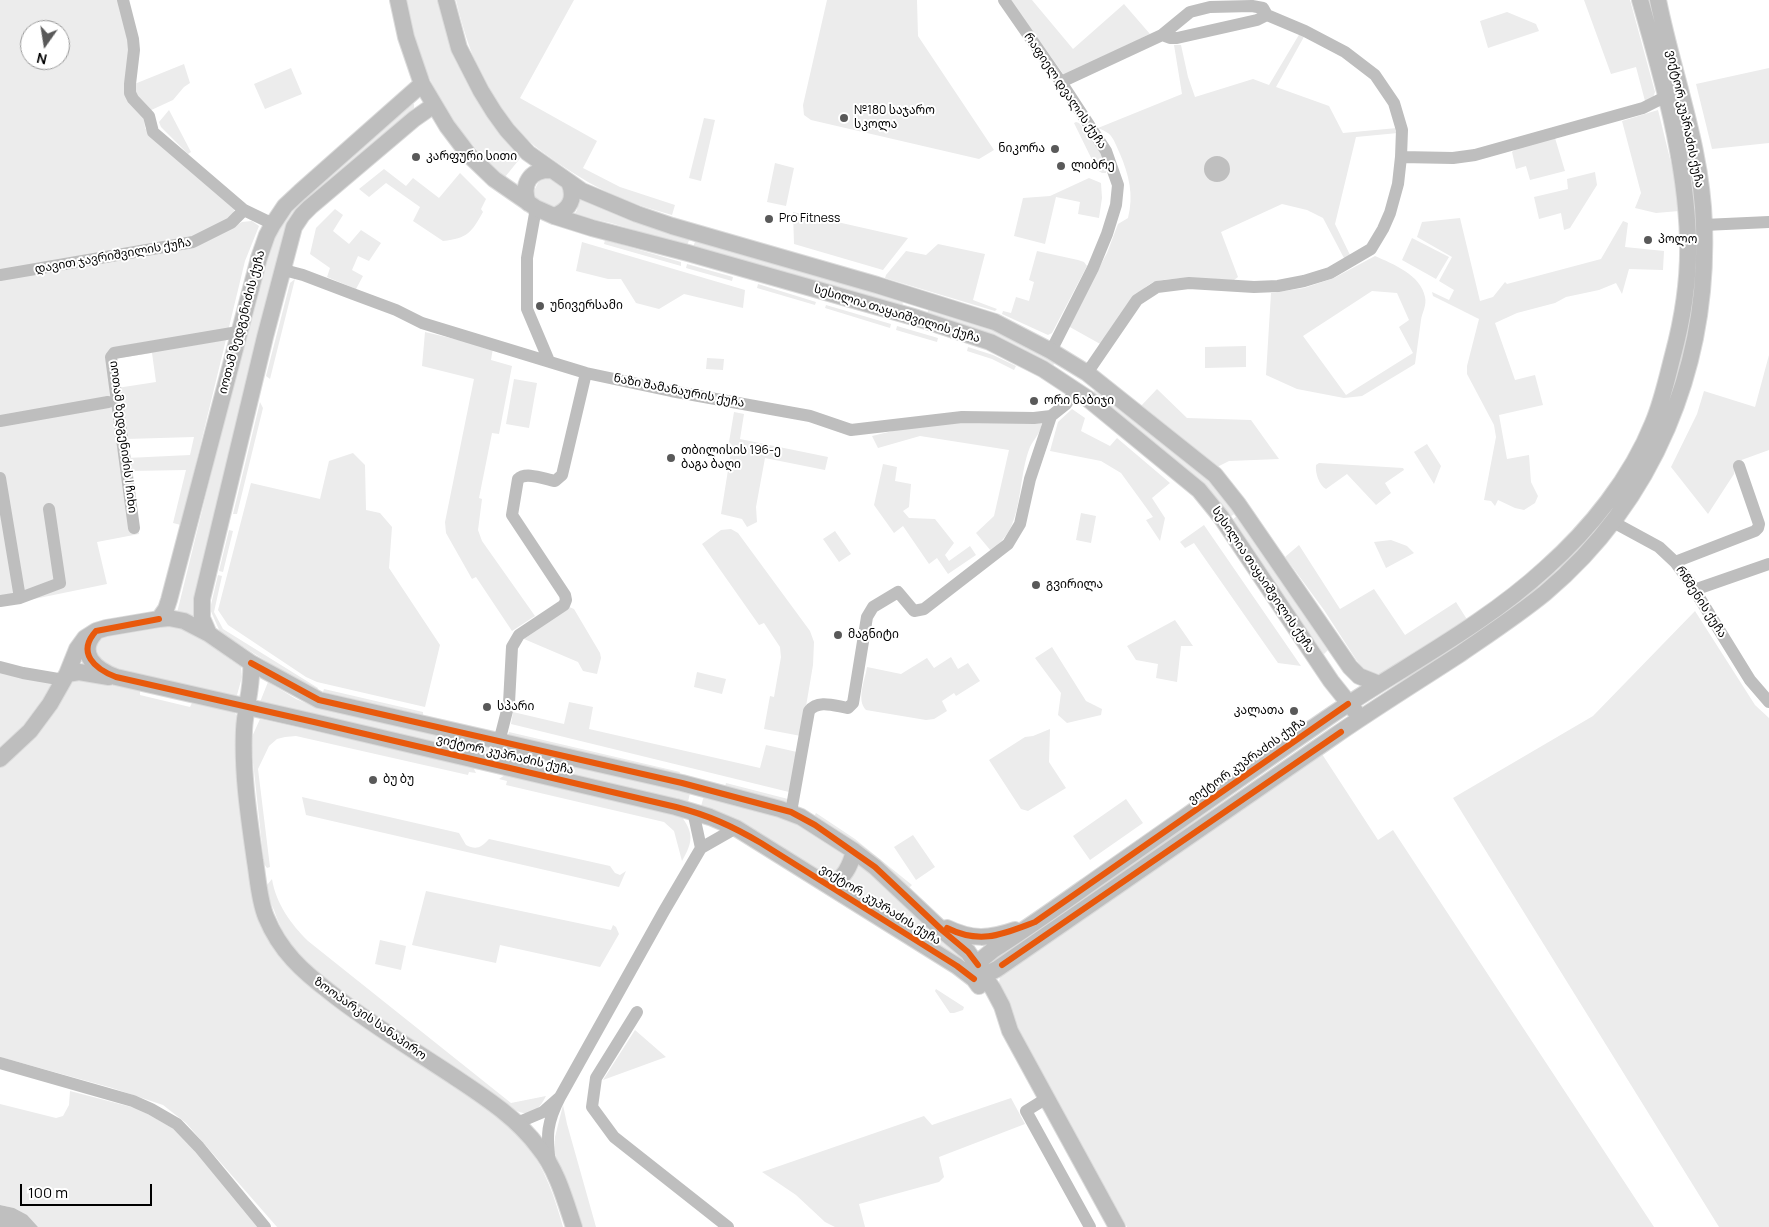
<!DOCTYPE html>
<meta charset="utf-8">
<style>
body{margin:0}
#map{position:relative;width:1769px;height:1227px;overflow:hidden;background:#fff;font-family:Manrope,sans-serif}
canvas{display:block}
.north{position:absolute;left:20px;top:20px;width:50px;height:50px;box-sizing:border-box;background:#fff;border:1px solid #999;border-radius:50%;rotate:193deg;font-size:14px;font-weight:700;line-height:20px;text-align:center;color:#000}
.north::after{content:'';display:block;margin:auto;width:18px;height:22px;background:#595959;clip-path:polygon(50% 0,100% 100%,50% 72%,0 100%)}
.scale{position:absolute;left:20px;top:1184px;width:132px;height:22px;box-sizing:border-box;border:2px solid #000;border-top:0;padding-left:6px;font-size:15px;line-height:18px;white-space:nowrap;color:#000;-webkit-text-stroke:4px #fff;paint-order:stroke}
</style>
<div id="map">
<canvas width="1769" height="1227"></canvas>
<div class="north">N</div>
<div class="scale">100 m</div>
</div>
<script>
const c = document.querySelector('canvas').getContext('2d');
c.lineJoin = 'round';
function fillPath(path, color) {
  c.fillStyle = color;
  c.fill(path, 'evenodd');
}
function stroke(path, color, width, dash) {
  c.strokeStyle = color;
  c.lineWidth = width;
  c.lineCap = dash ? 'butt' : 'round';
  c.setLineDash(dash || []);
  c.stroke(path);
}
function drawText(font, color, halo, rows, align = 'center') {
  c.font = font + ' Manrope,"Noto Sans Georgian",sans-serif';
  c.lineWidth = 4;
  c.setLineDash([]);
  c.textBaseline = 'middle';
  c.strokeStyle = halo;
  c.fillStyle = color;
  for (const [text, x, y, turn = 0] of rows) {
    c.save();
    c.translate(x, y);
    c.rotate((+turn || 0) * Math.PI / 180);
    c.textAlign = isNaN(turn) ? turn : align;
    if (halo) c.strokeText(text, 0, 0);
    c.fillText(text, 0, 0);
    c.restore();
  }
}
const green = new Path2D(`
 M0,0h121l10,39 -4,49 17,30 1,10 5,7 85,74 -4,8 -30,18 -201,37zM30,30h30v30h-30z
 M406,0h32l16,57 23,43 45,56 -17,21c-52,-44 -90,-109 -99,-177z
 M456,0h118l-54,98 77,43 -14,27 37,19 55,18 -3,10c-16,-5 -32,-9 -47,-15 -25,-10 -48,-24 -70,-39 -9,-7 -19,-13 -27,-21 -40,-37 -60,-88 -72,-140z
 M827,0h90l1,36 76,114 -15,9 -168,-39 -7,-5 -1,-10z
 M1010,0h22l41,49 51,-45 26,30 -86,41z
 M1584,0h46l25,92 -2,6 -8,3 -9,-34 -25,7z
 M1507,12l29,12 3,7 -51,17 -8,-27z
 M1300,33l5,2 -29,52 53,19 14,27 54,-5 1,5 -42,4 -21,87 16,33 -6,3 -22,-42 -16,-8 -25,-6 -61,28 17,45 -4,3c-17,-1 -71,-5 -84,4 -19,13 -35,42 -48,61l-34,-19 39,-73 11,-29 10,-6c6,-23 1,-43 -8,-64 -3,-6 -5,-13 -9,-18 -3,-4 -9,-6 -13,-8l84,-34 -8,-49h7l7,32 7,20 58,-18 16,6z
 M184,64l6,19 -6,4 -11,13 -26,12 -15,-27z
 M291,68l11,26 -37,15 -11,-25z
 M1769,68v75l-57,6 -16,-65z
 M411,103l3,1v4l-116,100 -102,410 -19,-5 85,-347 12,-35 20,-27z
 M169,110l22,42 -3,2 -27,-27 -2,-5z
 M1658,110l15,61 6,40 -23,2 -21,-5 6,-15 -19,-72z
 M704,118l11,2 -14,61 -12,-3z
 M1076,122l3,1c9,11 30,35 27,50h-4l-5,-3 -23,-47z
 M1555,138l10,33 -35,9 -4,-14 -10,3 -4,-17 4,-3z
 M775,163l19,5 -8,38 -19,-4z
 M384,169l22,17 7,-8 26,20 21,-25 26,26 -5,10 2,3c-12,21 -15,26 -40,29l-30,-20 7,-14 -34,-24 -17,14 -10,-8z
 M1595,172l2,13 -27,43 -6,2 -3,-17 -22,6 -5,-22 34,-8 -1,-10z
 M547,175l16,11c3,29 -12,21 -28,11l-2,-4 8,-16z
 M1089,178l12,5 1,15 -3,20 -21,-4 2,-12 -24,-5 -11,47 -31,-8 9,-38 27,-2z
 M579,195l111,42 -3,9 -76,-23 -37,-8 3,-5z
 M335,209l8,6 -10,16 16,13 12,-14 20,13 -12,18 -11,-5 -6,14 11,6 -7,13 -29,-12 3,-9 -20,-14 6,-26z
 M793,212l115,26 -25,32 -89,-26z
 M1460,218l20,83 13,-4 12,-15 2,2 94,-25 22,-38 5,2 -3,24 39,4 -1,19 -34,-1 -7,25 -6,-11 -17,7 -33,7 -11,6 -38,10 -22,10 20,57 20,-5 8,30 -44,10 8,44 22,-4 2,27 7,14 -3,7 -11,7 -9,-2 -17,-8 -3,6 -4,-5 -7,-1 12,-63 -2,-12 -27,-51v-8l12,-47 -46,-23 -1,-4 17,8 5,-10 -15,-9 13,-24 -35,-20 5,-15z
 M252,221l7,5 -14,35 -64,264 -8,-2 13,-53 -56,1 9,63 -42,8 10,42 -107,22v-326l225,-48 17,-10zM152,353l4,29 -39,6 -4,-29zM194,437l-4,18 -63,3 -1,-19z
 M1412,238l37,19 -13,22 -34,-19z
 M696,239l207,62 -1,7 -209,-61z
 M605,240l76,22v4l-77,-22z
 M582,242l163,48 -2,18 -59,-14 -25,15 -23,-6 -15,-24h-13l-32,-8z
 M938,244l47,10 -12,46 24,9 -2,2 -110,-33 1,-3 20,-24 20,4z
 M1037,251l41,9 6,2 3,4 -35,67 -4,2 -46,-21 1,-3 8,2 5,-16 13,4 5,-19 -5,-2z
 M1375,256c18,8 46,19 50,41 2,8 -3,16 -4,23 -2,15 -4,29 -6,44l-53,32 -18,2 -47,-9 -31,-14 5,-82 33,-5 30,-10zM1372,291l25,2 12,27 -10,7 14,26 -67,42 -43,-59z
 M687,264l46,13 -1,4 -46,-13z
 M295,279l-25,100 -4,-3 24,-93z
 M758,284l58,18 -1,3 -58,-17z
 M826,305l65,19 -1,4 -65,-20z
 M930,308l71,24 55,29 -4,6 -126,-53z
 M897,326l41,12 -1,4 -41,-12z
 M425,332l68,16 -2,12 21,6 -13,68 -7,-1 -13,65 3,1 -4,31 4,11 53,75 -23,15 -36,-54 -4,2 -26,-46 -1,-11 29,-143 -52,-13z
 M1246,346v21l-41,1v-21z
 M968,347l25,8 23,11 -2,4 -22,-11 -25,-8z
 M1769,355v95l-33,12 -2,12 -26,40 -37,-47 26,-53 7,-23 51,16z
 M707,358l17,1 -1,11 -17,-1z
 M514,379l23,4 -8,45 -23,-4z
 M1157,389l30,29 64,2 28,39 -50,2 -12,6 -76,-61z
 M1095,390l116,89 26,33 -7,5 -21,-28 -116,-96z
 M260,402l3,6 -26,106h-4z
 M1072,409l13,9 -4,13 29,15 7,-8 53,45 -18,15 13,20 -5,23 -14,-21 7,-3 -32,-44 -20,-12 -51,-10 8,-29z
 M734,412l10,2 -4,25 88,18 -3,13 -60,-12 -9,49 1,15 -10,5 -5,-8 -21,-5 11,-69 -3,-3z
 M930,422h112c0,9 -8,17 -12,25 -10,25 -8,55 -19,80 -5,10 -12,17 -20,24l-15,-18 18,-17 15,-66 -89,-14 -42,12 -6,-12z
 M1427,444l14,22 -7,18 -20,-32z
 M353,453l12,12 1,45 14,3 12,14 -3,41 51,77 -15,62 -108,-25 -11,-5 -78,-52 -10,-15 33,-127 69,16 9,-38z
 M1319,463l84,5 1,2 -19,13 6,10 -15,12 -29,-31 -21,15c-7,-4 -11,-16 -10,-24z
 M883,464l14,3 -2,14 16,3 -2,23 -6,4 6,7 26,1 19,24 -9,12 4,6 21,-15 6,9 -28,19 -11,-16 -8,6 -26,-38 -9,7 -20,-28z
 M1081,513l15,3 -5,27 -15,-3z
 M1238,515l91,134 -5,5 -3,-2 -89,-132z
 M1204,525l97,141 -23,-3 -84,-120 -9,5 -5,-6z
 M731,529l7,4 72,98 4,11 -1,23 -12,71 -37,-7 6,-33 4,1 7,-40 -1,-10 -16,-24 -5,2 -57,-81 19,-14z
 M229,530l4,1 -10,41 -4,-1z
 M835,531l16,23 -12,8 -16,-23z
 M1391,540l16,6 7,7 -28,15 -12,-26z
 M1299,545l41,64 34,-20 31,46 51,-33 12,19 -88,53 -8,1 -11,-8 -37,-57 -39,-53z
 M218,575l4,1 -8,36 9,17 95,59 -1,3 -5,-1 -92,-58 -10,-23z
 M569,607l5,2 26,44 1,5 -4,16 -14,-3 -5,-9 -54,-23z
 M1695,611l60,94 14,13v509h-50l-266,-429 140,-82z
 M1175,620l18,26h-12l-4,36 -21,-4 2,-14 -22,-4 -9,-14z
 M167,626l20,3 54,38 1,10 -5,18h-13l-111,-27 -16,-7 -4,-16 6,-8z
 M1052,647l34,54 16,8 -1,6 -34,8 -9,-8 3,-22 -26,-35z
 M951,657l7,12 10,-6 12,18 -24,15 -2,-3 -12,8 5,10 -13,8 -8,1 -60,-10c-10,-10 -1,-30 1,-43l34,7 26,-16 7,10z
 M0,670l57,10 -19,34 -38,39z
 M697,672l29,7 -4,15 -28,-7z
 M85,677l55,13v5l50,12 2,-4 42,9 3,4v38l11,112 50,110 22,20 181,123c8,8 18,16 25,25 19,24 29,54 37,83h-286l-91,-104 -23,-18 -51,-17 -112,-31v-291l70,-84z
 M268,682l28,17 17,7 377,87 -2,9 -428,-100z
 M324,689l99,23v3l-100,-23z
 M569,702l24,5 -4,22 171,39 6,-23 31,7 -8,40 -278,-68 2,-12 51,12z
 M260,719l213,48 3,6 -7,-1 -1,3 -172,-39 -11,1 -8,2 -8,7 -11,23 12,98 -3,1 -3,-4 -13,-121v-4z
 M1050,729l-1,33 17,26 -38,23 -7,-2 -32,-49 36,-23 8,-1z
 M509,732l171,40 -1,3 -171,-40z
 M1322,754l56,86 15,-10 261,397h-527l-119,-214 -10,-23 2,-14z
 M505,775l176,41c13,17 12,26 1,45l-8,-30 -10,-9 -158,-37 1,-4 -8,-2z
 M726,783l62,16 -2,4 -61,-16z
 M704,796l84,22 58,36v4l-15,20c-39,-24 -86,-58 -130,-72z
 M302,797l157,36 7,12c10,5 15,3 23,-6l121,27 5,7 5,2 6,-4 -7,16 -313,-72z
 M1126,799l17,24 -53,37 -17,-24z
 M816,813l39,26 57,46 -3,3 -95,-71z
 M913,835l22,32 -19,13 -22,-33z
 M857,862l55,50 49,40 -3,7 -118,-72z
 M272,879c4,25 19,45 36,62l203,162 35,-7c-13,27 -28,18 -47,3l-171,-116c-25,-22 -43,-40 -54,-73 -4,-8 -7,-16 -7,-25z
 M426,891l185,39 2,-5 3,2 3,7 -19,33 -100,-22 -4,18 -84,-18z
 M380,940l26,6 -5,24 -26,-6z
 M936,989l28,18 -1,3 -9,3h-4l-15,-22z
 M635,1030l31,27 -63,23z
 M70,1091l69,18 37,21 19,20 64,77h-221l-12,-12 -12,-7 -14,-3v-101l56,14 7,-2 6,-11z
 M1011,1098l14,26 -86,33 5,20 -5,5 -80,22 6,23h-30l-10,-5 -29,-27 -34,-23 162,-56 8,9z
 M563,1105l4,19 29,103h-14l-28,-75 1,-15z`);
const water = new Path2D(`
 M1204 169a13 13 0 1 1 26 0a13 13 0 1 1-26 0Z
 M0,1205l14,3 13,7 11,12h-38z`);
const minor = new Path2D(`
 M123,0l10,39 1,11 -4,34v9l3,6 16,17 4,16 91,78 29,14
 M1004,0l57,82 45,69 12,34 -2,20 -9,29 -14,34 -42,83
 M1162,35l8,3h7l80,-18 10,-5
 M1061,82l101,-47 28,-23 20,-5 42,-1 11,2 4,7 38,16 40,21 30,23 19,28 8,27 -1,27 -3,27 -8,29 -7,16 -12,20 -41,24 -26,8 -26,5 -24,1 -65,-4 -32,4 -20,13 -50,73
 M1401,157l52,1 22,-3 168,-47 30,-15
 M536,208l-9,50v51l22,52
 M1704,225l65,-3
 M284,270l19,5 50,19 43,16 26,13 164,50 85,18 139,25 41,14 111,-13 72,1 17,-2 15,-12 10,-14
 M0,275l193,-33 38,-19 13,-13
 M0,421l108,-19
 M0,478l20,120
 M1613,522l46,25 16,15 14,19 61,99 19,22
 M134,528l-23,-171 3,-4 124,-21
 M1675,562l80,-31 3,-3 1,-4 -20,-58
 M1694,590l75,-26
 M0,601l20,-3 40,-15 -11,-74
 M0,667l23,6 41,7
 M499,742l10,-39 3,-56 7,-12 45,-30 2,-5 -1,-5 -53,-80 6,-36c8,-8 26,0 37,2l7,-6 24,-102
 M693,811l8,37 35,-20
 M791,812l18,-101c9,-12 26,-5 39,-3l5,-5 14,-86 6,-10 25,-15 16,19 10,-2 84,-65 12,-20 10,-45 21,-63
 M637,1012l-41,66 -4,29 22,30 114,90
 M0,1063l133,38 18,8 26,15 22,23 66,80
 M560,1097l104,-186 37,-63
 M1047,1098l-21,13 64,116
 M517,1123l26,-11 17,-15c-13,25 -14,38 -10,66`);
const major = new Path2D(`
 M398,0l8,37 16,47 25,42 22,29 25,24 42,29 18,8 38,12 96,25 229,65 73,24 53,27 44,29 112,92 22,27 110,164 24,30
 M446,0l13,48 22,43 13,21 13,18 21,23 54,38 55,23 35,12 205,59 118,37 56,29 36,22 128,102 23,29 112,163 9,9 20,8
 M528,203c-7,-19 2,-33 22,-33
 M554,216c16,-6 22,-18 15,-34
 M159,619l7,-10 3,-9 90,-342 8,-23 6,-11 12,-18 15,-14 122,-108
 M95,633c-19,21 2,37 21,44l198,45 362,85 34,10 26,11 221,138 17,13 5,7
 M209,634l-7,-16v-19l63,-262 29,-110 8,-12 8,-8 104,-88 20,-14
 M251,663c2,23 -6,44 -7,67 -2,44 5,88 11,131 3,18 4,39 11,56 14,34 36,54 65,76 39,31 83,57 125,85 30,20 61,40 83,70 18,22 26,52 35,79
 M67,674l12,-2 30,5
 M0,759l30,-28 20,-27 17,-30 10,-25 8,-11 11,-7 10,-3 53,-9 10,-1 15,3 25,13 42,29 68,37 363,83 98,26 21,8 53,34 21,16 68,64 25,21 25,37 9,17 8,25 107,196
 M830,886c14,-8 20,-19 24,-35
 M947,928c25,12 42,11 68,2
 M975,974l7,-15 11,-9c38,-24 75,-51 112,-77 76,-53 152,-107 228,-159 71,-48 150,-88 213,-146 44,-39 85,-90 107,-145 9,-21 14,-45 20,-68 10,-37 16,-76 15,-115 -2,-80 -26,-164 -48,-240
 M976,979l21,-10c112,-78 224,-155 336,-232 42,-29 84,-55 127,-83 29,-20 58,-39 85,-61 109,-92 164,-226 159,-368 -2,-77 -31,-150 -46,-225`);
const cycleway = new Path2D(`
 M159,619l-63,12c-20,22 -1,38 20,46l198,45 362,85c32,8 56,19 85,36l196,123 17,13
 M251,663l68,37 363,83 109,29 24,13 60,42 68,64 25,21 10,13
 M947,928c34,17 56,6 88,-6l313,-218
 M1002,965l339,-233`);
const markers = [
 [844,118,5,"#595959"],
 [1055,149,5,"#595959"],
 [416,157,5,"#595959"],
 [1061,166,5,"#595959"],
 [769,219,5,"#595959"],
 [1648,240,5,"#595959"],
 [540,306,5,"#595959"],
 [1034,401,5,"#595959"],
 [671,458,5,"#595959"],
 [1036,585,5,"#595959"],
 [838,635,5,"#595959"],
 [487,707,5,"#595959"],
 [1294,711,5,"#595959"],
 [373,780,5,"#595959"]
];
const streetNames = [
 ["რაფიელ დვალის ქუჩა",1065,91,56],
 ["ვიქტორ კუპრაძის ქუჩა",1685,119,78],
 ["დავით ჯავრიშვილის ქუჩა",113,256,-10],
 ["სესილია თაყაიშვილის ქუჩა",897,314,17],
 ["იოთამ ზედგენიძის ქუჩა",242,322,-75],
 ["ნაზი შამანაურის ქუჩა",679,391,11],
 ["იოთამ ზედგენიძის I ჩიხი",123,437,83],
 ["სესილია თაყაიშვილის ქუჩა",1263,580,56],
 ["რწმენის ქუჩა",1701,602,57],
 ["ვიქტორ კუპრაძის ქუჩა",505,755,13],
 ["ვიქტორ კუპრაძის ქუჩა",1247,761,-35],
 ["ვიქტორ კუპრაძის ქუჩა",880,905,32],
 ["ზოოპარკის სანაპირო",370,1019,35]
];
const poiNames = [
 ["№180 საჯარო",854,111],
 ["სკოლა",854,125],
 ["ნიკორა",1045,149,"right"],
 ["კარფური სითი",426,157],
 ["ლიბრე",1071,166],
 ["Pro Fitness",779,219],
 ["პოლო",1658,240],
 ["უნივერსამი",550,306],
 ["ორი ნაბიჯი",1044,401],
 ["თბილისის 196-ე",681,451],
 ["ბაგა ბაღი",681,465],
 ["გვირილა",1046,585],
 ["მაგნიტი",848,635],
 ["სპარი",497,707],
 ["კალათა",1284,711,"right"],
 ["ბუ ბუ",383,780]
];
fillPath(green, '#ececec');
fillPath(water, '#bfbfbf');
stroke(major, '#dbdbdb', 18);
stroke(minor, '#bebebe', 12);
stroke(major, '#bebebe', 16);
stroke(cycleway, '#e8590c', 6);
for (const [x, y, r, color] of markers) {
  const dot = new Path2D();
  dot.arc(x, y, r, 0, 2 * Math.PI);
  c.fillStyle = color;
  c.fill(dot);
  stroke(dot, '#fff', 2);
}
drawText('12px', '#000', '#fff', streetNames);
drawText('12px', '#000', '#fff', poiNames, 'left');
</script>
